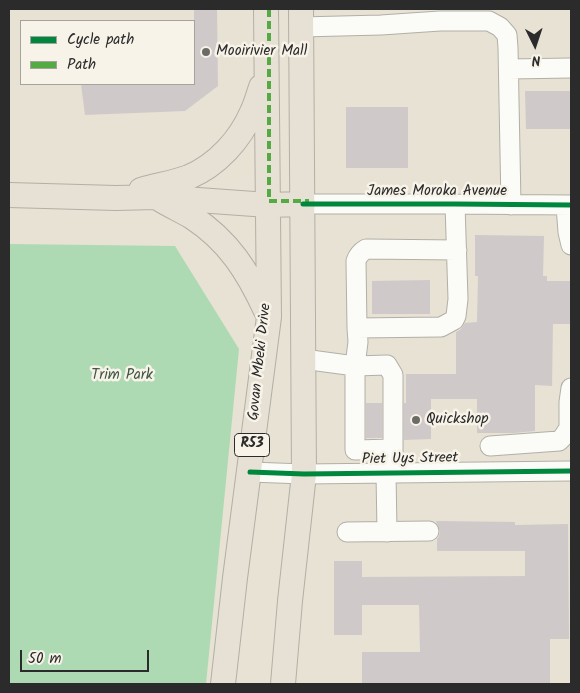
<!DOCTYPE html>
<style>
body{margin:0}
#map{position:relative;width:580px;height:693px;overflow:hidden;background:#e7e2d3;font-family:Kalam,sans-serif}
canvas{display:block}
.frame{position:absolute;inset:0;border:10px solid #2b2b2b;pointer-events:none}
.legend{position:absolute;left:20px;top:20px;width:175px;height:65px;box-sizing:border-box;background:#f7f3e8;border:1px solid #a5a39c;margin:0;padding:6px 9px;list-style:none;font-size:15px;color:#2b2b2b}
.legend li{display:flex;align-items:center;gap:10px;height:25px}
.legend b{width:25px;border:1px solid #a5a39c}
.north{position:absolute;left:510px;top:20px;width:50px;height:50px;-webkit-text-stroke:4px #f7f3e8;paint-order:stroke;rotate:176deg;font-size:14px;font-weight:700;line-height:20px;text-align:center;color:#2b2b2b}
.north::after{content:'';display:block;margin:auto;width:18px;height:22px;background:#2b2b2b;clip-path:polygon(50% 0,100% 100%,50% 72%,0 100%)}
.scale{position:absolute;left:20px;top:650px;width:129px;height:22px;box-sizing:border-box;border:2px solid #2b2b2b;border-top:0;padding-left:6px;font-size:15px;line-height:18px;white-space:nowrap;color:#2b2b2b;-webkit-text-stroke:4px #f7f3e8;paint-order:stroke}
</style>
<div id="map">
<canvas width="580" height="693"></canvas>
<div class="frame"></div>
<ul class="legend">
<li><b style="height:6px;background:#00873e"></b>Cycle path</li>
<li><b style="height:6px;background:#54ab44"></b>Path</li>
</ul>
<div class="north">N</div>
<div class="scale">50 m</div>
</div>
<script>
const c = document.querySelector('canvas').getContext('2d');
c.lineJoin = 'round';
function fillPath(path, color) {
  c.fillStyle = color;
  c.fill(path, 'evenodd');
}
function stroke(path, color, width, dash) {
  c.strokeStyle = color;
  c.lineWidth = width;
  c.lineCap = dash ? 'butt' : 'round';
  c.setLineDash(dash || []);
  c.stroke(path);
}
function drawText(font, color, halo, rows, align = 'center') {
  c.font = font + ' Kalam,sans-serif';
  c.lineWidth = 5;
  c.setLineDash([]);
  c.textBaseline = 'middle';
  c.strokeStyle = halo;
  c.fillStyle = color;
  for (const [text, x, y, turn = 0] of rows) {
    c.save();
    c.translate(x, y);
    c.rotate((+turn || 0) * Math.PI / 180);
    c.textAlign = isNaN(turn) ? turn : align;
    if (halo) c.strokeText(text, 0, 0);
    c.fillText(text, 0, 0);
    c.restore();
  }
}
const green = new Path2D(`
 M9,244l166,2 64,103 -33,335h-197z`);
const building = new Path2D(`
 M194,9h23l1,77 -33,25 -100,4 -4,-31h113z
 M525,91h46v38h-45z
 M346,107h62v61h-62z
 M475,235l69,1 -1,40h4v5h24v43h-18l-1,62 -17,-1v46l-21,2h-37v-34h-46v40l-27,1v-37h2v-29h50v-42l4,-2 5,-7 12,-1 1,-46h-3z
 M430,280v34h-58v-33z
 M366,403h16v35h-16z
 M436,521l79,1v3l53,-1 1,115h-19v44h-188v-31h58l-1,-47h-57v30h-28v-74h28v16l163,-1v-25h-88v-12l2,-3 1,-5z`);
const minor = new Path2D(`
 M301,27l80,-2 59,-4h49l11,6 7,8 1,13 3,157
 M509,69l62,-1
 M303,204h152l116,1
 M455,204l3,95 -2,17 -2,4 -13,7 -84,1 -1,-67c2,-6 5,-9 10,-12l91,1
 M566,205l2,27 3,13
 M357,328l1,14 -3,24 32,-1 6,10v98
 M303,359l52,7v84l38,-1
 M490,446l69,-5 4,-4 6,-9v-26l2,-14
 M250,472l54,2 267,-3
 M386,473l1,59
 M347,532l82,-1`);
const major = new Path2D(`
 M141,190c16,-5 33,-7 48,-13 28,-12 51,-37 63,-65 4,-8 6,-16 9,-25
 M9,195l107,3 40,-1 112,8 35,-1
 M161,200c10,6 21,11 31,17 37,24 56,55 74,94
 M223,684l12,-106 34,-261 -3,-308
 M283,684l7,-83 14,-127 -3,-465`);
const quiet = new Path2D(`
 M269,9v192h40`);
const cycleway = new Path2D(`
 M303,204h152l116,1
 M250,472l54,2 267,-3`);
const markers = [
 [206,52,5,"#6d6b66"],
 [416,420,5,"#6d6b66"]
];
const shields = [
 [252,445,35]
];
const shieldNames = [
 ["R53",252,445]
];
const poiNames = [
 ["Mooirivier Mall",216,52],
 ["Quickshop",426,420]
];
const streetNames = [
 ["James Moroka Avenue",437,192],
 ["Govan Mbeki Drive",261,362,-84],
 ["Piet Uys Street",410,460,-1]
];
const parkNames = [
 ["Trim Park",122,376]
];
fillPath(green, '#addab3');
fillPath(building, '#cfc9ca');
stroke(minor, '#b2afa6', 21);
stroke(major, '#b2afa6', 26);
stroke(minor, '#fbfbf8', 19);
stroke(major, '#e6e1d4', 24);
stroke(quiet, '#54ab44', 4, [8, 4]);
stroke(cycleway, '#00873e', 5);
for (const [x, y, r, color] of markers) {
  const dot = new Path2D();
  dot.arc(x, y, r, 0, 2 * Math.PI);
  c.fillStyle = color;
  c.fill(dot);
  stroke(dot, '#f7f3e8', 2);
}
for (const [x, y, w] of shields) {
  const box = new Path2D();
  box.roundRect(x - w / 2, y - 11.5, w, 23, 4);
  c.fillStyle = '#f7f3e8';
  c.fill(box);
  stroke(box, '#2b2b2b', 1);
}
drawText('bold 14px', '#2b2b2b', null, shieldNames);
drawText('15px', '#2b2b2b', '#f7f3e8', poiNames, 'left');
drawText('15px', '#2b2b2b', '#f7f3e8', streetNames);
drawText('15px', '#405546', '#f7f3e8', parkNames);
</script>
